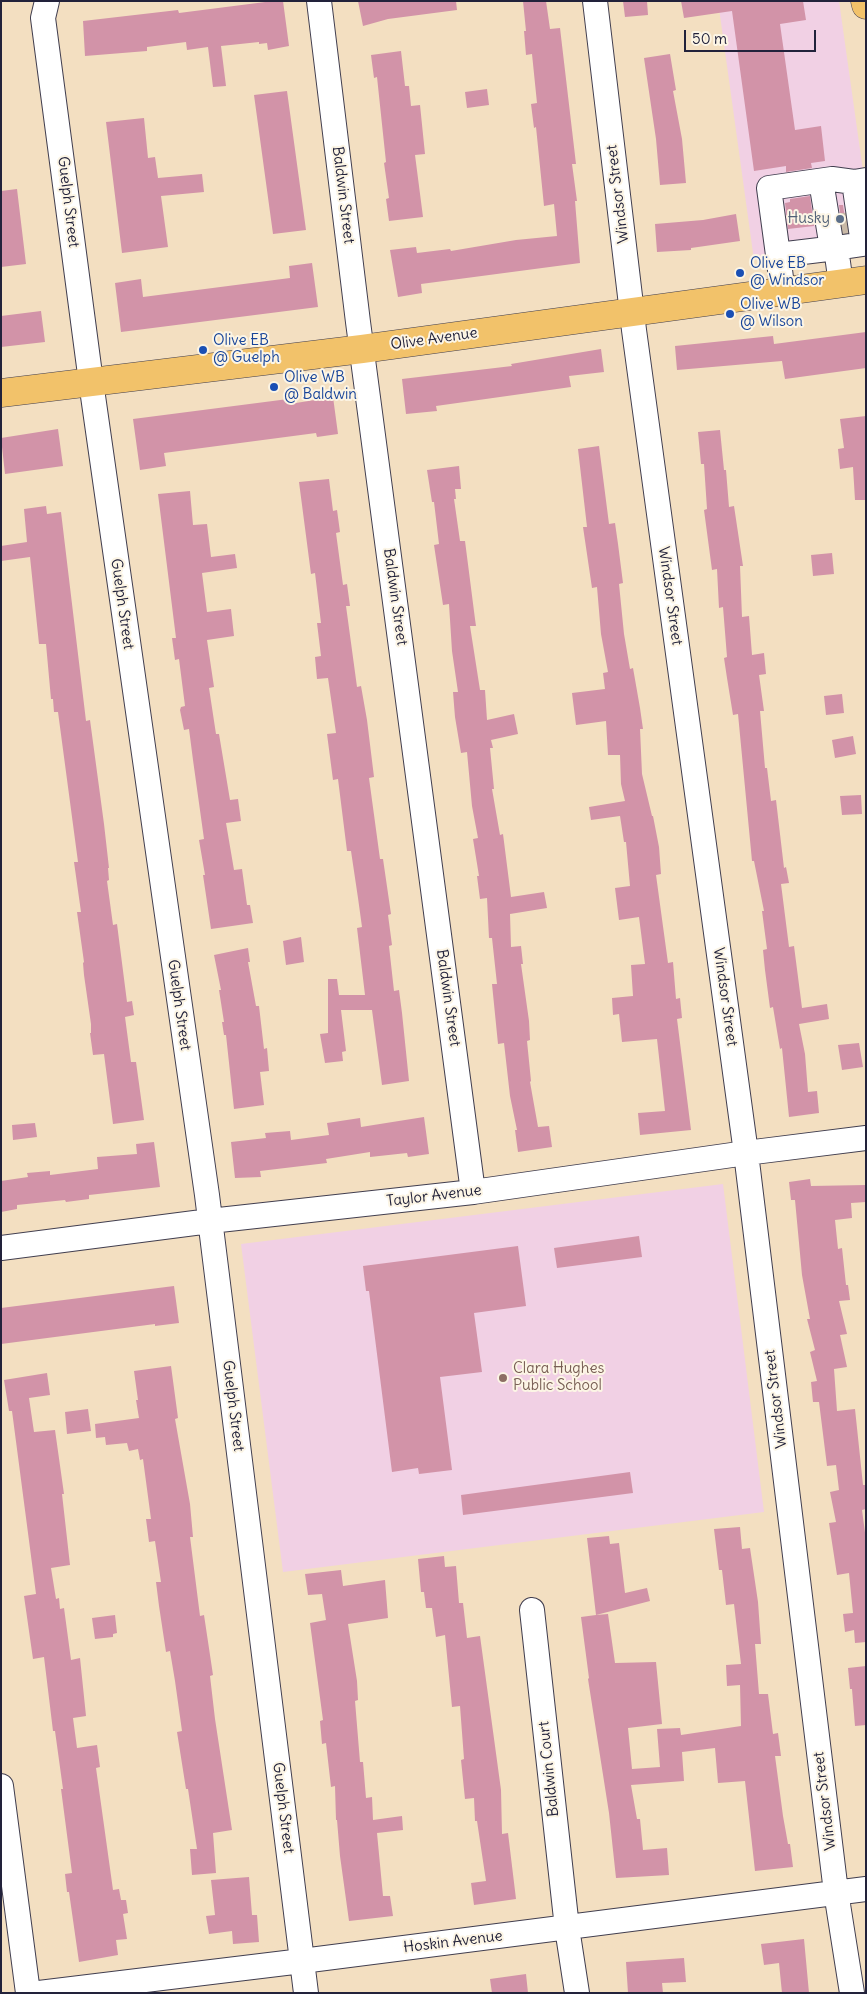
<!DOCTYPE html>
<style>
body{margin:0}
#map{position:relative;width:867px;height:1994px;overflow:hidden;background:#f3dfc1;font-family:Delius,sans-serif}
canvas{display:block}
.frame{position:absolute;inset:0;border:2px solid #22223b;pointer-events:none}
.scale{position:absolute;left:684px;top:30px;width:132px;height:22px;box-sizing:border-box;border:2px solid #22223b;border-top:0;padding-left:6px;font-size:15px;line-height:18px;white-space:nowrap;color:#22223b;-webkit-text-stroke:4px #fcf5e5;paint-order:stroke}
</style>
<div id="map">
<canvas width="867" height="1994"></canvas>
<div class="frame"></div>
<div class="scale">50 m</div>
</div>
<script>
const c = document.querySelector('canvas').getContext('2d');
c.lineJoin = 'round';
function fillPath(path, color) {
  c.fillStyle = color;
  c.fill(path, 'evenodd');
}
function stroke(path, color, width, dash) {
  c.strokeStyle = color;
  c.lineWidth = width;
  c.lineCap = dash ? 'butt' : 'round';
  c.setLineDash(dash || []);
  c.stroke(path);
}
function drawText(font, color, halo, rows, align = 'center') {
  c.font = font + ' Delius,sans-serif';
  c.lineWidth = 4;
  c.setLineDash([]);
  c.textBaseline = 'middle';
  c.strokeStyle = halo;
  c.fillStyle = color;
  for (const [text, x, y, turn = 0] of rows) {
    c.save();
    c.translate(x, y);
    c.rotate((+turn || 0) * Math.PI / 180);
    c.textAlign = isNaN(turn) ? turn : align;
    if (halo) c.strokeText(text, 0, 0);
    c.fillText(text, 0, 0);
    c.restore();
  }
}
const built = new Path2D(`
 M718,1h121l27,191v61l-112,7z
 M723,1184l41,328 -481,60 -42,-328z`);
const building = new Path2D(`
 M273,1h10l6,45 -21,4 -1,-7 -8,1v-2l-38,4 5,40 -13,1 -5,-40 -21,3 -1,-8 -39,5v4l-62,5 -2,-35 95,-11 1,3z
 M358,1h98l1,9 -69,9 -25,7z
 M523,1h23l4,28 10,-1 16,136h-4l5,37h-2l5,62 -159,21 1,9 -24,4 -8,-47 26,-3 1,6 33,-4 1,2 65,-11 41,-4 -3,-32 -10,2 -8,-79 -2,1 -3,-24 6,-1 -5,-49 -6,1 -2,-24h2z
 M623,1h24l1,14 -23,2z
 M681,1h122l3,19 -26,4 15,106 26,-4 4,35 -14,2 1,5 -26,4v-6l-32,5 -22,-160 -48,7z
 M401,51l4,35h4l2,20 9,-1 5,49 -10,1 8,62 -34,4 -3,-22 3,-1 -5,-35 2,-1 -9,-85 -3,1 -3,-23z
 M670,54l6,36 -3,1 9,48 4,44 -26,2 -4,-46 -12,-81z
 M487,89l2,16 -22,3 -2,-16z
 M287,91l19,139 -33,4 -19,-139z
 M144,118l4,40 7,-1 3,21 44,-4 2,18 -43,4 7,51 -46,6 -16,-131z
 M17,189l9,75 -25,3v-76z
 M810,196l4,30 -26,3 -3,-26 5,-1v-3z
 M839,205h4l4,27 -4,1z
 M736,214l4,27 -49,7v2l-34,2 -2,-28 48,-4z
 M312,263l6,44 -197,25 -6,-49 26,-4 2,18 147,-19 -1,-12z
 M41,311l4,31 -44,5v-31z
 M866,332v36l-81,11 -3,-18 -105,9 -2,-24 98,-10 1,8z
 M601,349l3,23 -35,4 2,11 -135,19 1,5 -31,3 -4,-35 110,-13 -1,-2z
 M333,397l5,37 -21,3 -1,-4 -152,20 2,13 -26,4 -7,-51 163,-21v5z
 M866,416v84h-11l-2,-33 -13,2 -2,-20 6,-1 -4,-29z
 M58,429l5,37 -58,8 -4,-36z
 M720,430l4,40h2l3,37 5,-1 9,60h-3l2,51 7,-1 3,39 12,-2 2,21 -7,1 5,36h-4l5,57h2l4,33 5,-1 8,68 2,-1 3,16 -8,1 8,63 5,-1 8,62 25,-4 2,15 -30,5 6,30 3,38 9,-1 2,22 -30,4 -7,-69 -2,1 -7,-42 -3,1 -5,-38 -2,-20 4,-1 -5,-38h2l-10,-50h-2l-14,-147 -5,1 -6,-37 -3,-20 3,-1 -4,-50 -4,1 -2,-39 -5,1 -8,-60 3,-1 -3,-45h-3l-3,-32z
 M599,446l10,78 6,-1 3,21 5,39 -4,1 5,50 6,35 3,-1 7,40 3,21h-3l2,45 10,42h1l6,31 2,27 -5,1 12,88 5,-1 3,37 4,-1 2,20 -5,1 14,111 -51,5 -2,-22 27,-2 -8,-72 -35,3 -3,-28 -6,1 -1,-17 21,-2 -2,-31 14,-1 -6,-47 -20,3 -4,-32 15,-2 -4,-44h-2l-4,-26 -29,4 -2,-13 36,-6 -4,-17 -1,-29h-12l-2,-34 -30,4 -4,-32 33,-4 -2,-16 5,-1 -7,-38 -4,-47 -5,1 -9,-61h4l-9,-78z
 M459,466l2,23h-6l1,10h-2l6,42h5l10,78 1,7h-6l10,64h5l2,30 27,-6 4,20 -27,6 2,8h-3l4,41h-2l8,46 3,-1 8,63 33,-5 3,16 -37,6 1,33 10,-1 2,18h-2l8,57 1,19 -3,1 4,40 -1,1 8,45 11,-1 3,21 -34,5 -3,-22h2l-7,-34 -6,-53 -6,1 -6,-60h5l-5,-46h-3l-2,-40 -7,1 -3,-23h2l-6,-37 5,-1 -6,-32 -5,-54 -6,1 -6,-36 -2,-25h5l-6,-41 -3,-47 -6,1 -9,-60 5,-1 -5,-42h-2l-5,-32z
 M329,479l4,32 4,-1 3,22 -4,1 7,52 4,-1 3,22h-4l11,81 4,-1 6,34 7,57 -5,1 11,81h3l8,55 -3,1 4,30 -3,1 5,45 5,-1 3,23 7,68 -27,4 -10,-75h-31l5,41 -4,1 1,9 -18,2 -5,-29 8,-1v-54h9l2,16h26l-8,-67 5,-1 -4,-29 -7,-47h-4l-9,-72 -5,1 -6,-46 9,-1 -8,-55 -11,1 -2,-22 6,-1 -4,-33h4l-6,-50 -4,1 -12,-92z
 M190,491l3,34 14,-1 4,33 24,-3 2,14 -35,5 5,39 24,-3 3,27 -27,4 7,47 -5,1 7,46h3l11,66 8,-1 3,22 -15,2 8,47 8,-1 5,36h3l3,18 -42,6 -8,-54h2l-6,-35 5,-1 -11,-79 -4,-31 -5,1 -4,-20 1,-3 4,-1 -6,-47 -4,1 -3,-22h4l-18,-144z
 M46,506l1,8 14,-2 25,209 4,-1 14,104 5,44h-1l1,12 -2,1 6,44 4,-1 10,78 5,-1 2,14 -9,2 6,45h5l8,58 -31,4 -9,-70 -11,1 -3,-22h1v-9l-7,-49 -1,-12 1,-1 -7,-50h4l-7,-50h4l-20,-150h-4l-1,-13h-2l-5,-55h-7l-9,-87 -29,4v-15l26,-4 -3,-33z
 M832,553l2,21 -21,2 -2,-21z
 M842,694l2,19 -18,2 -2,-19z
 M853,736l3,18 -21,4 -3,-18z
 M861,795l1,19 -20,1 -2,-19z
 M301,937l3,25 -18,3 -3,-24z
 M248,948l2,14h-2l8,44h3l5,43 3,-1 2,23 -9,1 4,33 -30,4 -8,-74h-2l-2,-13h2l-5,-32h2l-7,-35z
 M859,1043l4,24 -21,3 -4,-25z
 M424,1117l5,37 -21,3 -1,-4 -37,4v-5l-44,7 1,4 -67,8 1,6 -26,1 -4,-36 35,-4 -1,-5 25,-2 1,9 38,-5 -2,-12 33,-5 1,9z
 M35,1123l2,14 -24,3 -1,-15z
 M154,1142l6,45 -71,8v4l-23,3 -1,-2 -48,5v4l-16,3v-31l27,-4 -1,-4 23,-2v4l48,-6 -1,-12 40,-3 -1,-10z
 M810,1179l1,7 55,-1v17l-15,1 1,15 -17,2 3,29 4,-1 4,37h2l2,15 -11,1 8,33 -7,1 7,32 -13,2 3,42 18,-2 8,76h3v24l-4,1 4,30v102l-11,1 -1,-13 -9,2 -2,-18 10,-1 -4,-40 -12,2 -8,-52 7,-1 -6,-30 9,-2 -3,-25 -9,1 -8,-64h-6l-2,-20 6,-1 -7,-29 5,-2 -8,-31h3l-8,-44 -7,-75h-4l-2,-18z
 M639,1236l3,21 -85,11 -3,-20z
 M518,1246l8,60 -52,7 8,59 -42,5 12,93 -33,4 -1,-6 -26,4 -23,-181h-3l-3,-25z
 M174,1286l5,37 -24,3v-2l-154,20v-36z
 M171,1366l7,52 -3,1 15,85 3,33h-3l10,79 4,-1 9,60 -3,1 5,43 17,111 -19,3 3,40 -24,2 -2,-26h7l-9,-60h-2l-9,-57 5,-1 -7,-50 -5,-30 -4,1 -7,-46 -3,-24h5l-6,-41 -6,1 -3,-23h5l-8,-60 -3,1 -2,-11 -9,2 -2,-8 -21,2 -1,-8 -9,1 -1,-14 44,-6 -3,-18h2l-4,-29z
 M47,1373l3,22 -21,3 5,34 21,-2 9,64h-2l8,71 -19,3 5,31 3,-1 1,11 4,-1 7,52 9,-2 6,58 -13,2 4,30 20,-3 3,22 -4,1 17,122 6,-1 2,11h5l2,13 -5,1 4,25 -11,1 2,15 -39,7 -10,-70h-2l-2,-18 7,-1 -11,-84h2l-8,-58h-2l-9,-74 -11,2 -9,-63 12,-2 -24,-183h-3l-5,-31z
 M88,1409l3,22 -24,3 -2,-22z
 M630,1472l3,21 -170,22 -2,-20z
 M740,1527l2,22 8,-1 8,54 3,42h-6l4,50h9l5,40 5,-1 3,23h-6l8,60 5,28h2l3,23 -38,4 -10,-90 -27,2 -3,-35 -33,4 2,29 -53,4 6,34h3l3,31 24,-2 2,27 -53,3 -7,-65 -21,-134 1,-1 -8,-61 15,-2 -9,-77 22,-2 1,8 9,-1 6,50 22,-5 3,13 -54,14 12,-1 7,49 41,-1 6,62 -34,4 4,41 28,-2 -3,-38 23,-1 1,7 60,-9 -1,-41 -13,1 -1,-21 15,-1 -7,-60 -8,1 -4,-35h-3l-5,-41z
 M444,1556l1,11 11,-1 3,37h4l4,35 13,-2 21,154 1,44 6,-1 8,66 -42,6 -3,-22 15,-2 -9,-60h-2l-1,-23 -9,1 -4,-39 3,-1 -4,-53 -8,1 -7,-72 -9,2 -4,-29h-6l-2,-16h-3l-3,-33z
 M341,1570l2,16 42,-6 3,38 -40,6 9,57 1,19 -3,1 5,61h3l3,36 6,-1 1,23 29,-4 1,14 -26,3 6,63h7l3,20 -44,5 -9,-65 -3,-36h-1l-1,-34 -4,1 -5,-44 -4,1 -2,-23 3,-1 -13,-97 16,-3 -4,-26 -14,1 -3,-21z
 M115,1615l2,18 -4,1v3l-18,2 -3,-21z
 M866,1666v59l-11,1 -3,-37h-2l-2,-21z
 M249,1877l3,38h5l2,27 -26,2 -1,-13 -23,3 -3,-18 9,-1 -4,-35z
 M804,1939l5,54h-27l-3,-30 -15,2 -3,-21z
 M684,1958l2,24 -24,1 1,10h-35l-2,-31z
 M526,1974l2,19h-36l-2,-14z`);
const minorTunnel = new Path2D(`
 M835,226l19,-2`);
const minor = new Path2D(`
 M47,1l-4,17 48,364 116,813 99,798
 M319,1l39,321 115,870
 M595,1l39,329 112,823 90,739 16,101
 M821,181l11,67
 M836,248l27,-4 -9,-62 12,-2
 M778,255l-9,-67 63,-9 22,3
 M783,293l-5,-38 58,-7 5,36
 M1,1248l209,-27 263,-29 273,-39 120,-15
 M532,1610l35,318 10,65
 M1,1786l27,207
 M39,1993l263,-32 564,-72`);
const major = new Path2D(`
 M865,1l1,4
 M1,393l361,-44 504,-69`);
const markers = [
 [840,219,5,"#5c6f8a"],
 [740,273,5,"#1a4fb4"],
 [730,314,5,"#1a4fb4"],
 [203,350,5,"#1a4fb4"],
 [274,387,5,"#1a4fb4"],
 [503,1378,5,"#8d6e63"]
];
const streetNames = [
 ["Windsor Street",618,194,-97],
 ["Baldwin Street",343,195,83],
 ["Guelph Street",68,202,83],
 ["Olive Avenue",434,339,-8],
 ["Windsor Street",670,596,82],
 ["Baldwin Street",395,597,82],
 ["Guelph Street",122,604,82],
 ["Windsor Street",725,997,82],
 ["Baldwin Street",448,998,82],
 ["Guelph Street",179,1005,82],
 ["Taylor Avenue",434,1196,-7],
 ["Windsor Street",776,1399,-97],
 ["Guelph Street",233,1406,83],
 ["Baldwin Court",549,1769,-96],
 ["Windsor Street",825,1801,-97],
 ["Guelph Street",283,1808,83],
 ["Hoskin Avenue",453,1942,-7]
];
const serviceNames = [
 ["Husky",830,219]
];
const transitNames = [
 ["Olive EB",750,264],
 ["@ Windsor",750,281],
 ["Olive WB",740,305],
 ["@ Wilson",740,322],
 ["Olive EB",213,341],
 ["@ Guelph",213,358],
 ["Olive WB",284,378],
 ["@ Baldwin",284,395]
];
const educationNames = [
 ["Clara Hughes",513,1369],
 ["Public School",513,1386]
];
fillPath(built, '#f1d0e4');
fillPath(building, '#d293a8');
stroke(minorTunnel, '#c9b9a6', 24, [24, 12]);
stroke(minor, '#413e4f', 26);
stroke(major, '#413e4f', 29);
stroke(minor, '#fff', 24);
stroke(major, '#f2c26a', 28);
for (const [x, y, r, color] of markers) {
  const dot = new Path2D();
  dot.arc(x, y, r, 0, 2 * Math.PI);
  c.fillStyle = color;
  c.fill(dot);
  stroke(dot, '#fcf5e5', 2);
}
drawText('15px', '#22223b', '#fcf5e5', streetNames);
drawText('15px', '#4e5e75', '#fcf5e5', serviceNames, 'right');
drawText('15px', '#164399', '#fcf5e5', transitNames, 'left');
drawText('15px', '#785e54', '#fcf5e5', educationNames, 'left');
</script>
